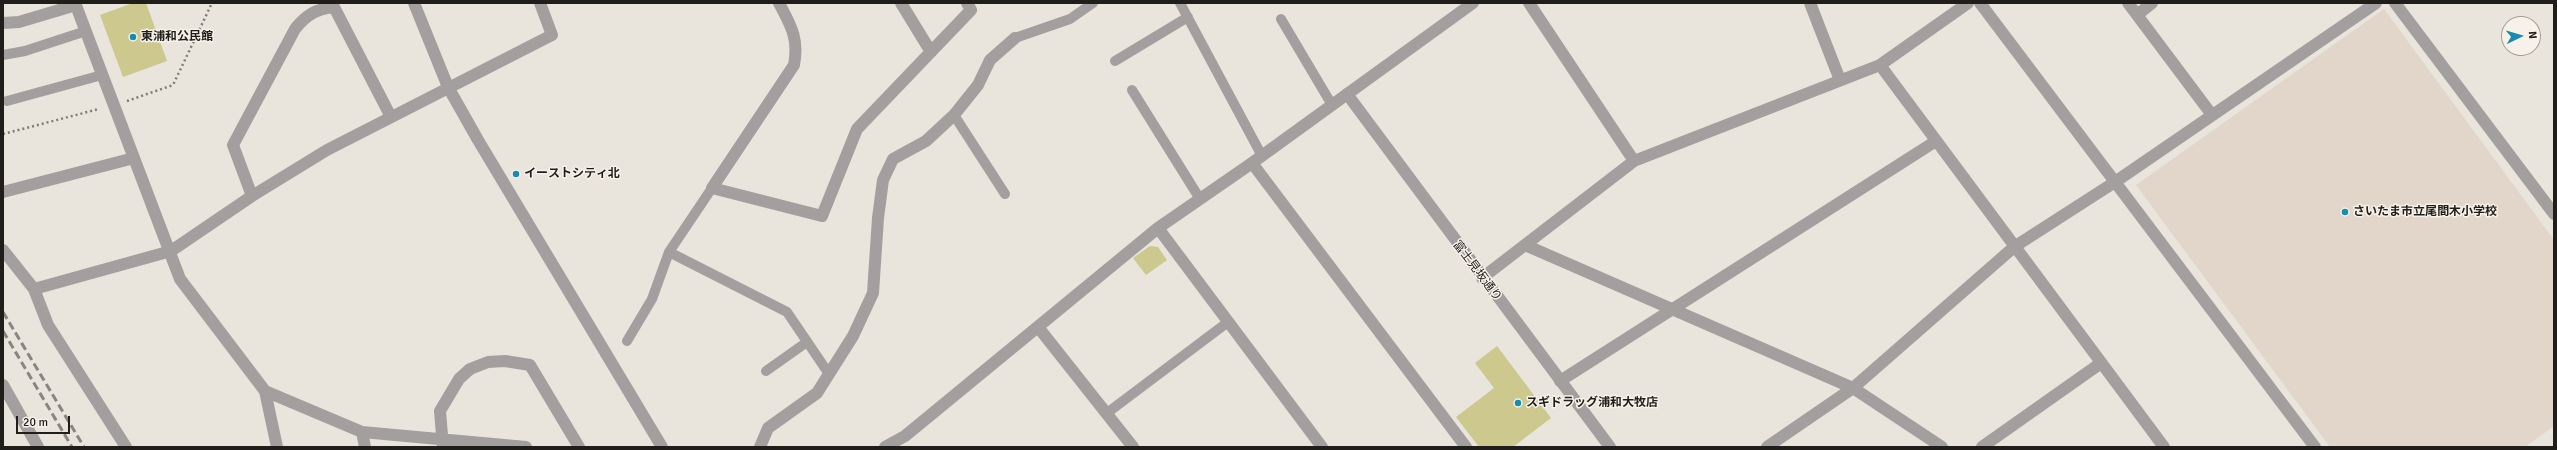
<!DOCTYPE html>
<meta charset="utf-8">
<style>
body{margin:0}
#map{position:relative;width:2557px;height:450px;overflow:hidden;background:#e9e4dc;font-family:Signika,sans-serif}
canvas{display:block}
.frame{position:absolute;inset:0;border:4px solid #201e1b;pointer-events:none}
.north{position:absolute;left:2501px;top:16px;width:40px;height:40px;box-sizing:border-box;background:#f7f1ea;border:1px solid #a19d97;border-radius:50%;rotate:85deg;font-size:11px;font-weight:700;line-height:16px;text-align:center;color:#201e1b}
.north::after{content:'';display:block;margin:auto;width:14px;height:18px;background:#188cb0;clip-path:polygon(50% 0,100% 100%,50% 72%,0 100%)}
.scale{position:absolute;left:16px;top:416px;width:54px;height:18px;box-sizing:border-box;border:2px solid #201e1b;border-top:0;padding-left:5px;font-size:12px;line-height:14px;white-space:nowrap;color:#201e1b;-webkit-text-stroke:3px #f7f1ea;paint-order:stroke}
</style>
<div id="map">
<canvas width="2557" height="450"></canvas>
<div class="frame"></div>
<div class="north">N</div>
<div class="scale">20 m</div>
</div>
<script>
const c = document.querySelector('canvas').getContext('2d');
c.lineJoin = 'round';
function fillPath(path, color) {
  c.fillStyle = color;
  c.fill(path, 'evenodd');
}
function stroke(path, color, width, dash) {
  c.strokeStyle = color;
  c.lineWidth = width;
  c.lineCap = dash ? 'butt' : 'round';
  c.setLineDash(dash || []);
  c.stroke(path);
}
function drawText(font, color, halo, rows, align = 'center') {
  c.font = font + ' Signika,"Noto Sans JP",sans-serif';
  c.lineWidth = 3;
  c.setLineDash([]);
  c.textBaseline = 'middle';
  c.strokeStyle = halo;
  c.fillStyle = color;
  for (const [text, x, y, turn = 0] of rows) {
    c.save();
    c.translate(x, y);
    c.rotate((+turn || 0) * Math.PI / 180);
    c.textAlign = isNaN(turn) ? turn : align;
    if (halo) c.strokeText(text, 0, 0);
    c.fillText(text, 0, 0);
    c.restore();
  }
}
const built = new Path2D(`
 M2384,9l170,231v186l-29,21h-195l-194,-262z`);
const building = new Path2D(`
 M133,3h13l21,58 -44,16 -23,-62z
 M1150,246l8,1 9,13 -21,15 -13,-17z
 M1497,346l54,72 -38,29h-34l-23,-30 38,-29 -19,-25z`);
const path = new Path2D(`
 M127,101l46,-16 39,-82
 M3,134l96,-25`);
const service = new Path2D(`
 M1180,3l82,153
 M1281,19l51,86
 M1015,38l55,-19 23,-16
 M3,55l22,-4 61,-20
 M1115,61l73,-44
 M1132,90l68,109
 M7,101l95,-26
 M954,115l51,79
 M669,252l118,60 42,62
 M627,341l25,-42 17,-47 43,-64
 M766,371l41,-29
 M1107,413l121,-91`);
const minor = new Path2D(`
 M75,3l105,276 85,112 12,56
 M779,3c12,23 20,35 15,62l-82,123 110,28 35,-87 114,-119 -4,-7
 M901,3l30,49
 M1529,3l105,158
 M1810,3l30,77
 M1980,3l335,444
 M2128,3l84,112
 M2395,3l159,211
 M2137,15l15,-12
 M3,23l16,-1 57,-17
 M1880,65l284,382
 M1252,163l214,284
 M3,192l131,-34
 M252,196l-19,-51 62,-116c11,-14 21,-20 39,-22l57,110
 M1158,228l164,219
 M1525,245l328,143 89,59
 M3,250l31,39 14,36 78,122
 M1482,278l152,-117 246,-96 88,-62
 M34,289l137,-38 81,-55 75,-46 225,-115 -12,-32
 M1038,327l95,120
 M1560,381l376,-240
 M3,385l35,62
 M265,391l97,41 164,15
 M362,432l3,15
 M443,447l-3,-36 19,-32 11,-10 18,-7 17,-1 25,4 49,82
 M760,447l8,-19 49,-35 36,-57 20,-43 5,-75 5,-38 10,-21 33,-18 28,-26 24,-30 12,-25 25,-22
 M885,447l20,-11 253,-208 94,-65 221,-160
 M1767,447l86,-59 161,-141 101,-65 261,-179
 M1982,447l119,-84`);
const tertiary = new Path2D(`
 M414,3l34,84 30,53 184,307
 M1347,94l263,353`);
const rail = new Path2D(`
 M3,312l81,135
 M3,331l69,116`);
const markers = [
 [133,37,4,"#188cb0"],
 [516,174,4,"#188cb0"],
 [2345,212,4,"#188cb0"],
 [1518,403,4,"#188cb0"]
];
const poiNames = [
 ["東浦和公民館",141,37],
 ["イーストシティ北",524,174],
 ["さいたま市立尾間木小学校",2353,212],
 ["スギドラッグ浦和大牧店",1526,403]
];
const streetNames = [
 ["富士見坂通り",1477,271,53]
];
fillPath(built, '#e1d6c9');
fillPath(building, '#ccc88e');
stroke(path, '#7e7b75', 2.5, [2, 3]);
stroke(service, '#a39f9e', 10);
stroke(minor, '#a39f9e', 12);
stroke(tertiary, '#a39f9e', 12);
stroke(rail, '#898580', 3, [8, 4]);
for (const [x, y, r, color] of markers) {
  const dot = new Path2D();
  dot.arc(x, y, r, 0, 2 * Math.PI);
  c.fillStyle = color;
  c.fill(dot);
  stroke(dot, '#f7f1ea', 1.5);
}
drawText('bold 12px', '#201e1b', '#f7f1ea', poiNames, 'left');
drawText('12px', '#201e1b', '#f7f1ea', streetNames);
</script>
